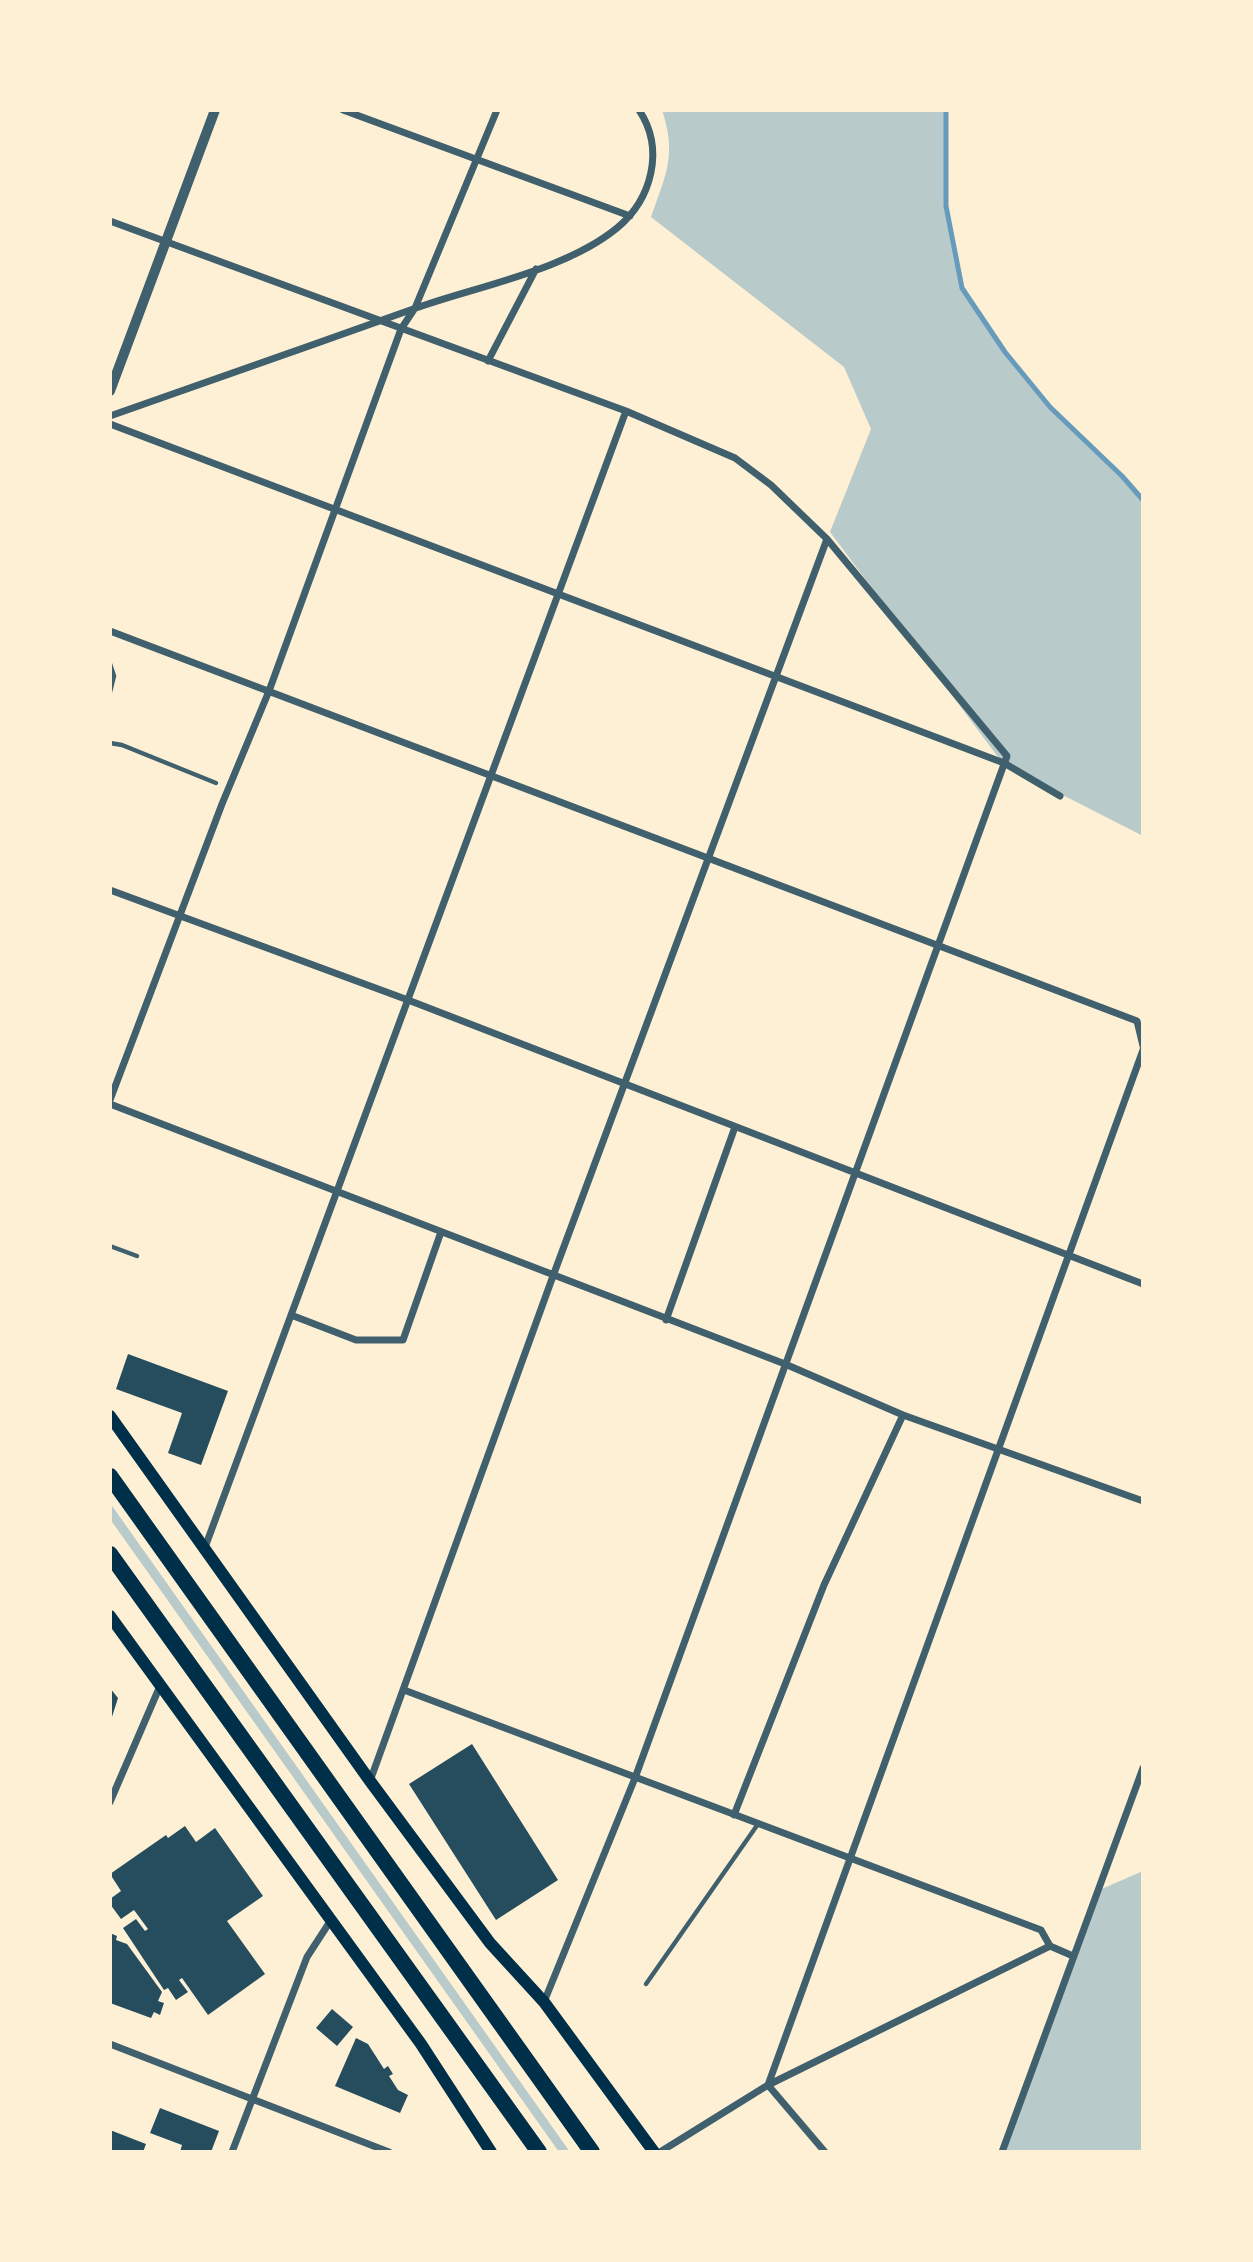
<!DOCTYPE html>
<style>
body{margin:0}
#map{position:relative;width:1253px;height:2262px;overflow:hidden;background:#fdf0d5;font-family:"Noto Sans",sans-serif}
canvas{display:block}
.frame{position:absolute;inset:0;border:112px solid #fdf0d5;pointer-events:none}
</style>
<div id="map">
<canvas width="1253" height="2262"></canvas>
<div class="frame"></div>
</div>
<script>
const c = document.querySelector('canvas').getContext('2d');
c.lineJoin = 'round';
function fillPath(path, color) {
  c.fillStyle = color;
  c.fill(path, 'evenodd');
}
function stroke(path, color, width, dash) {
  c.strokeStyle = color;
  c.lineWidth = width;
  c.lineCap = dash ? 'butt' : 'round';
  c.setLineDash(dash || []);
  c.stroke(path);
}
const green = new Path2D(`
 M662,110h284v96l16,82 43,64 45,55 72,69 21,24v336l-139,-71 -174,-233 41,-103 -27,-62 -193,-150c15,-43 26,-62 11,-107z
 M110,1503l460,649h-11l-449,-633z
 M1143,1871v281h-141l95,-261z`);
const stream = new Path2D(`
 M946,110v96l16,82 43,64 45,55 72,69 21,24`);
const building = new Path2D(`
 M128,1354l100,37 -27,74 -33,-12 14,-40 -66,-24z
 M110,1688l8,10 -7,22h-1z
 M472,1744l86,136 -62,40 -87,-136z
 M185,1826l11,16 19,-14 48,68 -36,25 38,53 -57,41 -26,-37 -3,2 9,12 -12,8 -8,-12 -4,2 -41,-62 13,-9 9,12 3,-2 -14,-19 -13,9 -11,-15v-5l11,-8 -11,-17 56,-39 2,3z
 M110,1933l7,3 -1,4 11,4 35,48 -4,9 6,2 -4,12 -6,-3 -3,6 -41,-15z
 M332,2009l21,18 -16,19 -21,-18z
 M356,2038l12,6 16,25 4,-3 5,8 -4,2 9,14 10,5 -8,18 -65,-27z
 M160,2108l59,23 -8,21h-31l2,-7 -32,-12z
 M110,2130l36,14 -3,8h-33z`);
const service = new Path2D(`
 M110,664l4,12 -4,16
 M110,743l12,2 94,38
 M110,1246l27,10
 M646,1984l112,-160`);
const minor = new Path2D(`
 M343,110l287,106
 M110,221l516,190 109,47 36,27 56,54 180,217 -372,1022 -91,224
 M488,361l48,-92
 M110,416c102,-35 204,-72 306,-108 62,-22 150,-38 201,-80 35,-29 48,-79 22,-118
 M110,424l894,339 56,33
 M110,631l1027,390 6,25
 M110,890l298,110 735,284
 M110,1100l112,-296 47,-113 132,-362 14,-21 82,-198
 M110,1104l675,260 118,51 240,86
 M291,1315l65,25h47l38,-108
 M666,1320l69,-193
 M204,1550l422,-1139
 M404,1690l637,240 9,16
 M370,1781l183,-505 274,-737
 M110,1802l50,-116
 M734,1815l90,-230 79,-170
 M110,2044l279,108
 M232,2152l75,-195 24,-37
 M660,2152l108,-67 282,-139 23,10
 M825,2152l-57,-67 375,-1035
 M1002,2152l141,-384`);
const tertiary = new Path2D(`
 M110,391l105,-281`);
const secondary = new Path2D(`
 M110,1416l260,365 120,162 54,59 110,150
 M110,1616l311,428 70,108`);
const motorway = new Path2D(`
 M110,1476l482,676
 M110,1554l429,598`);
fillPath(green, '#b9caca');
stroke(stream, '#669bbc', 5);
fillPath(building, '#264d5e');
stroke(service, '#3f606c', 4.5);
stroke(minor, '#3f606c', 7);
stroke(tertiary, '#3f606c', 10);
stroke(secondary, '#003049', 12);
stroke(motorway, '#003049', 16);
</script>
